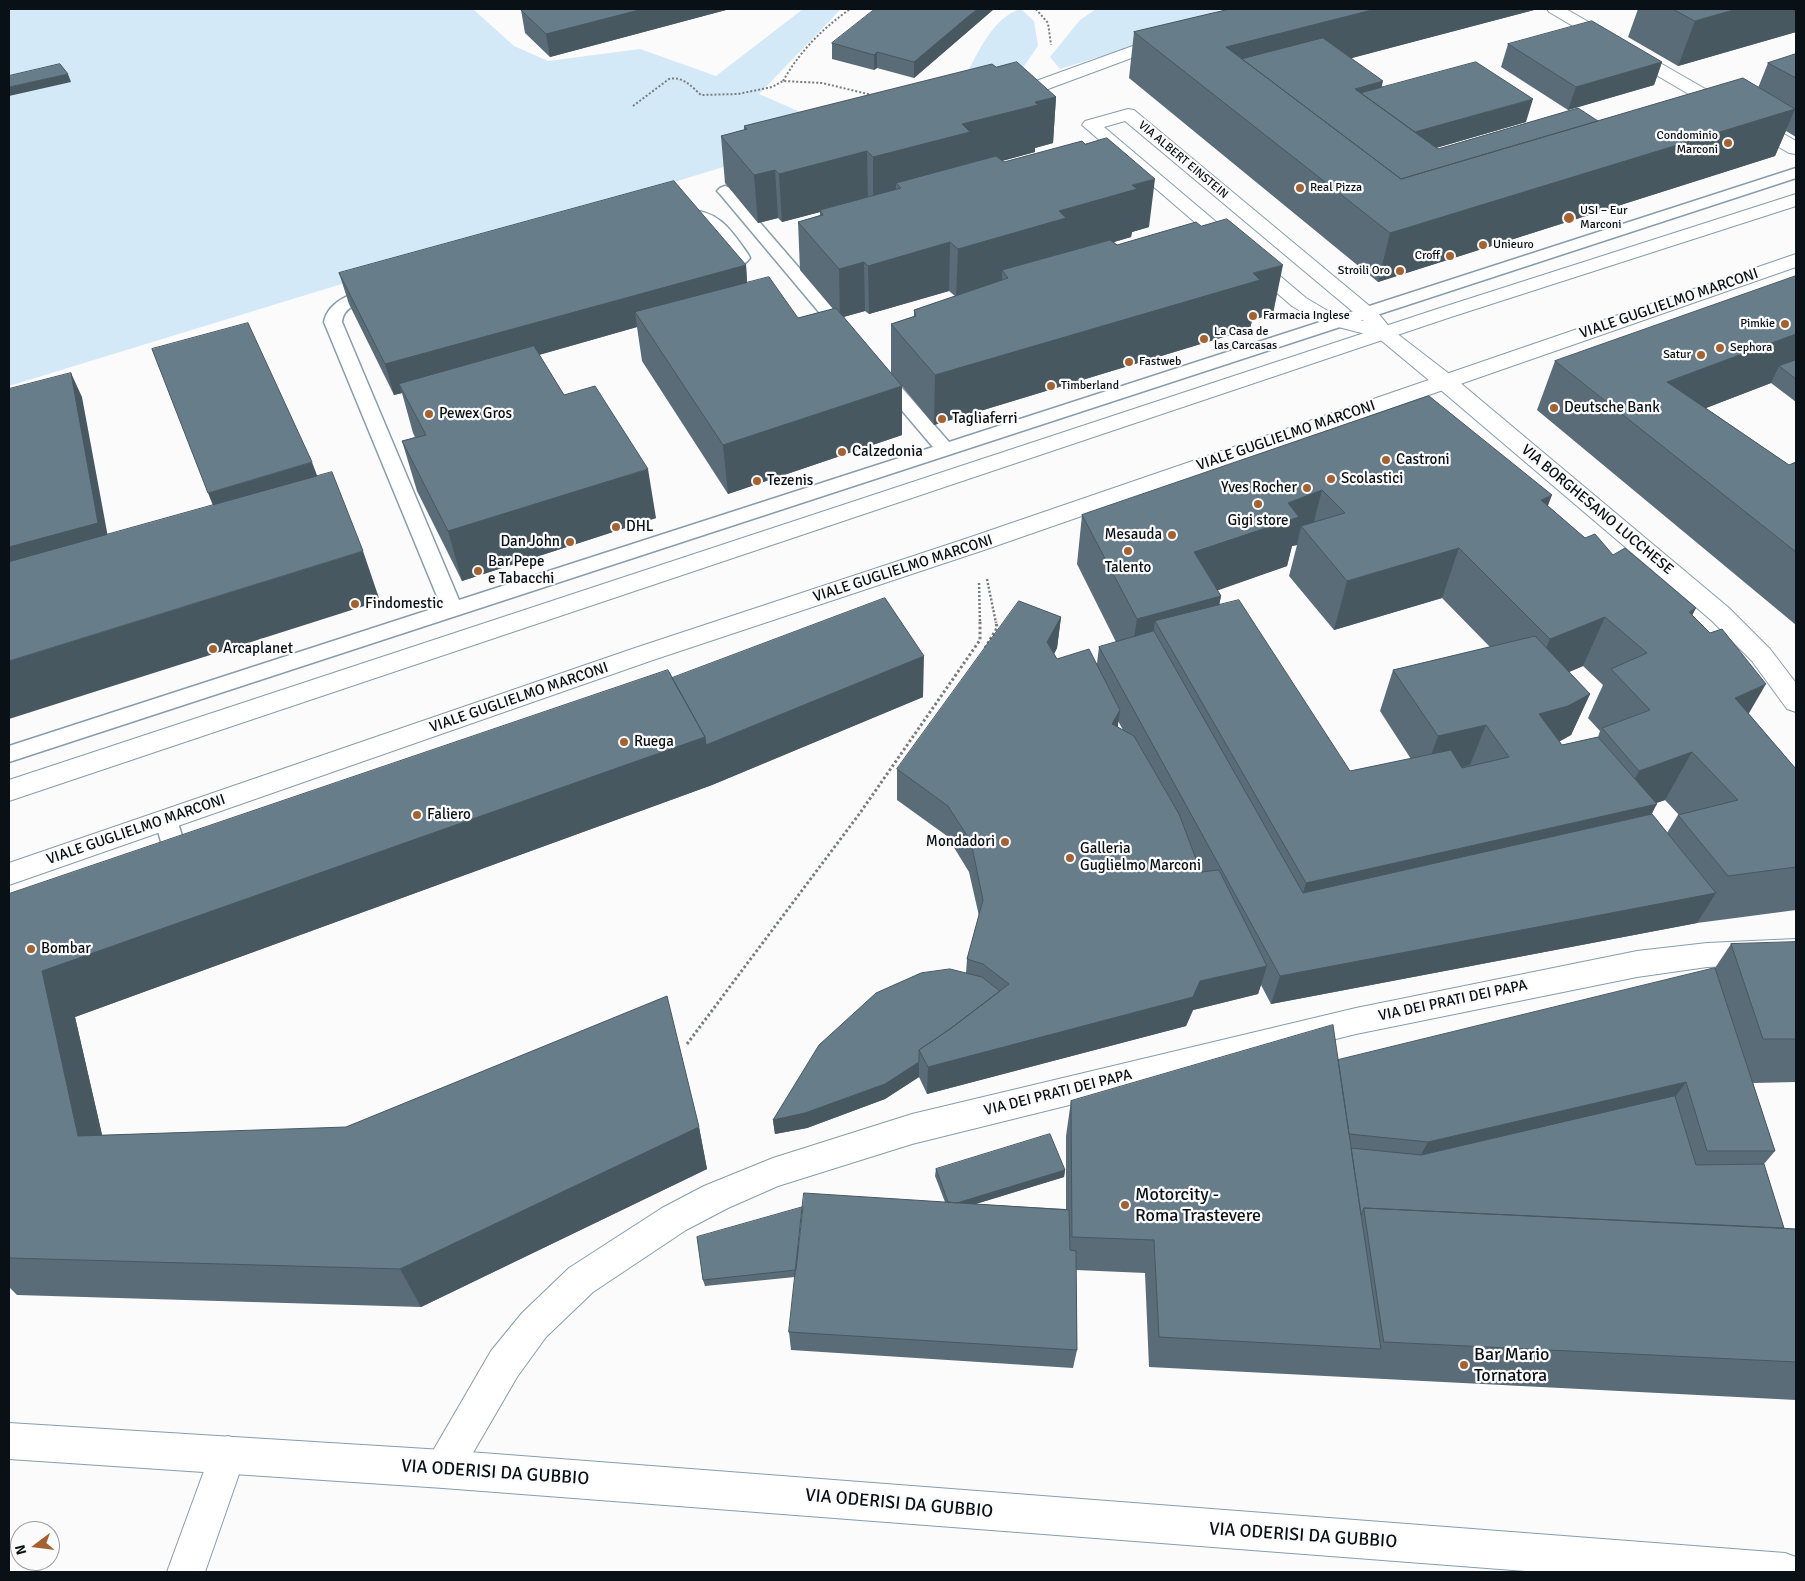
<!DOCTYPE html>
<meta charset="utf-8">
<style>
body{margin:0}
#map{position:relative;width:1805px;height:1581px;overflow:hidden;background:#fbfbfb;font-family:Signika,sans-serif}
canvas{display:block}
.frame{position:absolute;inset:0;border:10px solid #091116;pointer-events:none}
.north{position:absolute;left:10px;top:1521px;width:50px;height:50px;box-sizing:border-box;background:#fbfbfb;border:1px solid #9a9d9f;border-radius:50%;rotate:255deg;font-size:14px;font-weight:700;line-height:20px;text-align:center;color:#091116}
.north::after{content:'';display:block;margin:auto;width:18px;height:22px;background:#a46230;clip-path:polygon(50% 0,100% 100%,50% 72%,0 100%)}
</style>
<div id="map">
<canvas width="1805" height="1581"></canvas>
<div class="frame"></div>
<div class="north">N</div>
</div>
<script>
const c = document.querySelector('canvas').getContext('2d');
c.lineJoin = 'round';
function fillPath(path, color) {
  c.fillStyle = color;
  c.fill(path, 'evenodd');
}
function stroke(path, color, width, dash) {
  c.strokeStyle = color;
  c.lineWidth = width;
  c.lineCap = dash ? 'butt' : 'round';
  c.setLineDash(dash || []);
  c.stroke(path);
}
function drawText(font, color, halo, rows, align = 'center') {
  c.font = font + ' Signika,sans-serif';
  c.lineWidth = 4.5;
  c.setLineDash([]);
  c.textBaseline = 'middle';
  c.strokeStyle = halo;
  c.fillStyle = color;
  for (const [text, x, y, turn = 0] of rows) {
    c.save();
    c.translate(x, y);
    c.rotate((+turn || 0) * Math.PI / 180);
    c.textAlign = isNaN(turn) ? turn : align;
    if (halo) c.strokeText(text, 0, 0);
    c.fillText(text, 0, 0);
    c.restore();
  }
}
const green = new Path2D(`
 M9,9h464l41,37 34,15 92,-12 76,27 87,-67h38l-82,85 62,27 -3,17 -809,248z
 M1021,9l13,12 4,25 -27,39 -47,-7c14,-24 28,-61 57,-69z
 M1096,9h125l-103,42 -58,18 -10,-12 30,-37z`);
const pathFar2 = new Path2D(`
 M1036,9l12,14 3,22
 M783,81c17,-30 39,-52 67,-72
 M633,106l36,-27c14,-3 22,7 32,16l37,-1 34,-7 11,-6 39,2 50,12`);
const pathFar1 = new Path2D(`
 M987,579l9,44
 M979,583l1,40`);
const path = new Path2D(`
 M985,648l12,-20 -1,-7
 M687,1044l173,-231 120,-173v-19`);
const lane = new Path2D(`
 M1796,168v10l-1787,584v-16l432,-140 -117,-284c4,-23 39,-36 59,-31l2,4 -2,4c-16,4 -39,3 -41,23l117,278 474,-153 -57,-67 -3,-4 3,-4 6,-1 6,1 61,70z
 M725,186l5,2 121,140 3,4 -3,4 -6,1 -6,-1 -119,-142 -3,-3 3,-3z
 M687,210c32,0 44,20 61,44l2,4c-8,11 -30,19 -43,15l-2,-3 2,-3 26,-10c-7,-12 -22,-36 -37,-38 -10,-1 -18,4 -28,1l-2,-3 2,-3z
 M166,811l8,3 3,6 15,47 -4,7 -8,2 -8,-2 -4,-7 -13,-47 3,-6z`);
const street = new Path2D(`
 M1547,9h19l230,132v13l-7,-1 -240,-141z
 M1166,34l6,1 2,4 -2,4 -124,46 -6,1 -6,-1 -3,-4 3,-4z
 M1128,109l6,1 244,203 13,16 61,47 277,232 41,41 26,34v29l-9,-3 -35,-48 -41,-41 -275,-234 -59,-49 -58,-15 -27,-16 -210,-181 3,-4zM1125,121l239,200 -31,-7 -27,-16 -202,-171z
 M1796,939v24l-89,4 -70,10 -281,57 -444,110 -134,42 -50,22 -42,22 -93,62 -47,45 -29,40 -61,105 -13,6 -13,-6 -6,-13 6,-13 61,-105 31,-38 47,-45 93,-60 42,-22 69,-28 139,-44 444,-106 281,-57 70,-8z
 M228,1436l13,5 5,13 -41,118h-38l48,-131z`);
const secondary = new Path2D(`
 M1796,194v12l-345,111 -1442,484v-21l1428,-471z
 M1796,254v13l-809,282 -334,111 -644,225v-22l626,-215 336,-111z
 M9,1423l434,27 1342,103 11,4v15h-257l-1096,-84 -434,-29z`);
const wall = new Path2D(`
 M527,9h199v1l-176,47 -25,-24 -4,-23z
 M994,9l-80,69 -37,-10 -3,2 -42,-11v-16z
 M1230,9h304v1l-183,48 31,29 144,35 -90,26 2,1 160,-28 160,-33 10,-25 28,-9v83l-10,-6 -11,25 -397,126 -249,-204 5,-46z
 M1638,9h158v23l-118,34 -50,-29z
 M1508,44l154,18 -8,23 -86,25 -67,-43z
 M996,67l60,30 -3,46 -18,5v4l-33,9 2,1 145,65 -17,5 -1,5 -17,5 3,3 156,69 -21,6 -2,9 -316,96 -32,-39v49l-174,59 -86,-133 -5,-34 -98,28 25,40 92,123 -194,63 -45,-90 -15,-50 13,-4 -2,-4 -11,-40 -8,2 -45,-91 -10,-31 407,-8 1,18 51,35 35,-9 -33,-39 -2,-48 22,-7v-3l-38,10 -4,-4 -20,5 -33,-40 -4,-47 23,-6v-4zM949,291l6,5 -41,14v6l-23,8v49l11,13 -59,-69 22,-6 4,3z
 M1796,276v126l-25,-19 -65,25 83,57 7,-3v163l-259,-215 18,-49z
 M1429,396l119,110 37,32 28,17 79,60 57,99 47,55v141l-99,13 -426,81 -10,-19 -3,9 -65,16 -7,16 -259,68 -8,-17 -34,22 -78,29 -32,6 -2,-14 193,-147 1,-14 12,-43 -10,-44 -22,-36 -50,-36v-31l164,-152 -4,31 -3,6 3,5 40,4 2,-16 17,-5 -39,-78 5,-49zM1297,545l-8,31 45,54 108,-32 48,49 -97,23 -13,41 31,48 -61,12 -131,-166 2,-9 -4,-6 70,-24 5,-20zM1583,666l20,19 -15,33 12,13 -2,6 -36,8 -3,-4 12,-6 19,-41 -21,-22zM1118,721l5,9 -5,-3zM1665,800l14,15h-1l-11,18 -15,-19 4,-11z
 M672,678l251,19 -211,88 -637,232 27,118 597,-8 8,42 -286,138 -404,-12 -8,-8v-393z
 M1796,942v140l-43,1 22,68 -11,13 20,64 12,1v171l-647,-33 -4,-94 -69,-3 1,80 -4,18 -282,-18 -2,-18 6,-55 -90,9 -2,-6 242,-78 -10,-26 1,-7 129,1 -1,7 -88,27 90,5v-73l5,-35 267,-41 377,-92 16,-24z`);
const shadedWall = new Path2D(`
 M643,9h83v1l-176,47 -4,-23z
 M977,9h17l-80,69v-16z
 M1376,9h158v1l-284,75 -24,-38z
 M1737,9h59v23l-118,34 17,-45z
 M877,52v16l-3,2v-15z
 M1662,62l-8,23 -86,25 8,-23z
 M68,74l3,8 -62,14v-9z
 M1383,81l-7,29 -21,-21z
 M1056,97l-3,46 -18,5v4l-134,36 -5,-5v16l-23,6v-48l89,-33 73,-22z
 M1533,99l-7,23 -125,36 6,-24z
 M1795,109l-20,47 -397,126 12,-49z
 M867,151l1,48 -48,11v2l-38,10 -3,-48z
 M775,170l3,48 -20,5 -4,-48z
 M1155,179l-6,48 -17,5 -1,5 -68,20 -55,21 -6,-8v14l-46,14 2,-49 101,-38 73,-26z
 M950,242l-1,49 -80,23 -1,-48z
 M864,262l1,49 -25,7 -1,-49z
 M746,265l2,31 -113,16 2,15 -233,66 -5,-9 3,9 -8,2 -9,-31z
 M1283,265l-10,49 -21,6 -2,9 -316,96 1,-50 318,-102z
 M1796,334v40l-17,-8 -8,17 -125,48 21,-49z
 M71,373l11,24 28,151 -101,27v-28z
 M902,386v49l-174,59 -5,-49z
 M312,462l9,24 -103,32 -10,-25z
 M648,469l8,49 -194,63 -14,-50z
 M1322,490l-12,47 -9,-11 -4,19 -5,1 -5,20 -102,36 9,-50 94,-49z
 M1552,495l-19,50 8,-45z
 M1459,548l-17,50 -108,32 13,-49z
 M363,551l17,50 -371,118v-58z
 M1221,596l-10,50 -56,-25 -6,41 -20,6 8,-49z
 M1696,608l-25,49 18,-45z
 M1061,617l-4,31 -13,25 3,-31z
 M1605,617l-22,49 -54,23 21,-50z
 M924,656l-1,41 -211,88 -637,232 37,161 -34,-42 -36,-165z
 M1766,684l-28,48 -3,-34z
 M1590,694l-19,41 -21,12 -11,-33z
 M1120,710l-4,30 -4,-16z
 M1486,725l-16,40 -47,12 15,-41z
 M1692,752l-27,48 -17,6 9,-2 -22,40 -341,78 12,-39 311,-70 22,-42z
 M1716,893l-19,30 -426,81 9,-28z
 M1267,966l-9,28 -65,16 -7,16 -259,68 1,-27 272,-86z
 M919,1062v15l-34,22 -78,29 -32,6 -2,-14z
 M1686,1082l-16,22 -253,58 11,-20z
 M699,1127l8,42 -286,138 -21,-38z
 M1065,1170l-1,7 -115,35v-7z`);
const building = new Path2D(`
 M527,9h116l-97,25 -25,-24z
 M875,9h102l-63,53 -37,-10 -3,3 -42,-12z
 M1230,9h146l-150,38 175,132 342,-101 52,31 -405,124 -256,-201z
 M1673,9h64l-42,12z
 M1592,21l70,41 -86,25 -68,-43z
 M1323,38l60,43 -28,8 83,60 140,-41 20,13 -197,58 -159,-120z
 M1796,54v24l-28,-15z
 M1017,62l39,35 -21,5 3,3 -76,19 8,8 -97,25 -6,-6 -88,23 -4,-4 -21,5 -33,-39 26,-7 -3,-3 248,-62 4,3z
 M1476,62l57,37 -118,33 -54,-39z
 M60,64l8,10 -59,13v-11z
 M1107,138l48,41 -23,6 5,4 -78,22 7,7 -108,31 -8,-7 -82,24 -4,-4 -25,7 -41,-47 25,-7 -3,-5 81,-22 -5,-5 100,-27 8,6 78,-21 3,3z
 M674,181l72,84 -361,99 -46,-91z
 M1227,219l56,46 -30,8 7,7 -325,95 -44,-51 25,-8 -2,-6 94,-32 -6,-8 108,-30 7,5 79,-23 5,4z
 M1796,276v58l-129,48 122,83 7,-3v90l-241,-191z
 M769,277l29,41 38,-10 66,78 -179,59 -88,-133z
 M248,323l64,139 -104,31 -56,-144z
 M534,346l30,49 31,-9 53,83 -200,62 -46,-90 24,-6 -27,-51z
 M1796,360v19l-17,-13z
 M71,373l27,150 -89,24v-158z
 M1429,396l123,99 -11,5 44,38 10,-4 18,21 12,-7 71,60 -7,4 21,21 12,-4 44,55 -31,14 61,71v98l-68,9 -50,-61 60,-15 -46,-48 -53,19 -37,-43 48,-18 -39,-41 36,-16 -42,-36 -55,22 -91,-91 -112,33 -46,-55 44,-13 -23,-23 -34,13 11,14 -105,35 27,44 -84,23 -55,-104z
 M332,472l31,79 -354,110v-99z
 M885,598l39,58 -218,89 -1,-8 -33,-59z
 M1239,600l111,171 101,-21 11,18 47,-11 -23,-32 -48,11 -45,-66 142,-34 55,58 -22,12 -29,8 23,31 36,-8 59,67 -351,79 -151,-262z
 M1019,601l42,16 -14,25 10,17 32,-10 31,61 -8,14 22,12 45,78 22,58 18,-2 48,96 -67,15 -7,16 -265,70 -9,-17 31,-21 59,-45 -26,-20 -16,-5 16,-59 -12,-58 -23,-36 -51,-37z
 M1154,631l149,262 349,-79 64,79 -436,83 -181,-329z
 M668,670l37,67 -663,234 36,165 268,-9 321,-131 32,131 -299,142 -391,-11v-364z
 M1796,942v97h-33l-32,-95z
 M1715,968l60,183h-68l-21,-69 -258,60 -79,-8 -11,-74z
 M950,969l32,8 18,14 -50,38 -31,21v12l-34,22 -80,29 -32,7 46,-75 57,-52 45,-20z
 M1333,1025l48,324 -222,-12 -5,-97 -82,-3 -1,-136z
 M1675,1096l21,69 68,-1 20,64 -420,-20 -3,7 -10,-67 70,7z
 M1050,1134l15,36 -108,33 -9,-1 -12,-33z
 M804,1193l265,17 1,40 6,1 1,99 -288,-18z
 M803,1207l-7,63 -93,10 -6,-43z
 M1364,1208l432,21v133l-412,-20z`);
const markers = [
 [1728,143,5,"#a46230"],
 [1300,188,5,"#a46230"],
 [1569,218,6,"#a46230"],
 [1483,245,5,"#a46230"],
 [1450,256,5,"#a46230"],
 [1400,271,5,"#a46230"],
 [1253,316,5,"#a46230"],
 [1785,324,5,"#a46230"],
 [1204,339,5,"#a46230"],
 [1720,348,5,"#a46230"],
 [1701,355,5,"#a46230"],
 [1129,362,5,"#a46230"],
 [1051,386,5,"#a46230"],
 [1554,408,5,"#a46230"],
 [429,414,5,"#a46230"],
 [942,419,5,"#a46230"],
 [842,452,5,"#a46230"],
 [1386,460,5,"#a46230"],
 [1331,479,5,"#a46230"],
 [757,481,5,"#a46230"],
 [1307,488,5,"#a46230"],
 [1258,504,5,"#a46230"],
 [616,527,5,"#a46230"],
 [1172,535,5,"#a46230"],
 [570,542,5,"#a46230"],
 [1128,551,5,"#a46230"],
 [478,571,5,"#a46230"],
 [355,604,5,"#a46230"],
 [213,649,5,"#a46230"],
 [624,742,5,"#a46230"],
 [417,815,5,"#a46230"],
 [1005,842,5,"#a46230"],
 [1070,858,5,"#a46230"],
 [31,949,5,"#a46230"],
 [1125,1205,5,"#a46230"],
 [1464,1365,5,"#a46230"]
];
const farPoinames = [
 ["Condominio",1718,136,"right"],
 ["Marconi",1718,150,"right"],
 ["Real Pizza",1310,188],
 ["USI – Eur",1580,211],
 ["Marconi",1580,225],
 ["Unieuro",1493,245],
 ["Croff",1440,256,"right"],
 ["Stroili Oro",1390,271,"right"],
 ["Farmacia Inglese",1263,316],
 ["Pimkie",1775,324,"right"],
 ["La Casa de",1214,332],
 ["las Carcasas",1214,346],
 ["Sephora",1730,348],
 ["Satur",1691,355,"right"],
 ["Fastweb",1139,362],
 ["Timberland",1061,386]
];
const farStreetnames = [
 ["VIA ALBERT EINSTEIN",1183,160,40]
];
const streetNames = [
 ["VIALE GUGLIELMO MARCONI",1669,304,-19],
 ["VIALE GUGLIELMO MARCONI",1286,436,-19],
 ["VIA BORGHESANO LUCCHESE",1597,510,40],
 ["VIALE GUGLIELMO MARCONI",903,569,-18],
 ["VIALE GUGLIELMO MARCONI",519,698,-19],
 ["VIALE GUGLIELMO MARCONI",136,830,-19],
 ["VIA DEI PRATI DEI PAPA",1453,1001,-12],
 ["VIA DEI PRATI DEI PAPA",1058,1093,-14]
];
const poiNames = [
 ["Deutsche Bank",1564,408],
 ["Pewex Gros",439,414],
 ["Tagliaferri",952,419],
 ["Calzedonia",852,452],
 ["Castroni",1396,460],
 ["Scolastici",1341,479],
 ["Tezenis",767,481],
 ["Yves Rocher",1297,488,"right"],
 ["Gigi store",1258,521,"center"],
 ["DHL",626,527],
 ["Mesauda",1162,535,"right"],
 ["Dan John",560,542,"right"],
 ["Bar Pepe",488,562],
 ["e Tabacchi",488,579],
 ["Talento",1128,568,"center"],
 ["Findomestic",365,604],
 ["Arcaplanet",223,649],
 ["Ruega",634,742],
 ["Faliero",427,815],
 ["Mondadori",995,842,"right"],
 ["Galleria",1080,849],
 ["Guglielmo Marconi",1080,866],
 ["Bombar",41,949]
];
const nearPoinames = [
 ["Motorcity -",1135,1195],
 ["Roma Trastevere",1135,1216],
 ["Bar Mario",1474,1355],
 ["Tornatora",1474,1376]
];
const nearStreetnames = [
 ["VIA ODERISI DA GUBBIO",495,1473,4],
 ["VIA ODERISI DA GUBBIO",899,1504,5],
 ["VIA ODERISI DA GUBBIO",1303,1536,4]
];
fillPath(green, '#d3e9f7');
stroke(lane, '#879dab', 3);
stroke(street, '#879dab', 2);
stroke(secondary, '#879dab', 2);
stroke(pathFar2, '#787c7f', 2, [2, 2]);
stroke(pathFar1, '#787c7f', 2.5, [2, 2]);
stroke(path, '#787c7f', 3, [2.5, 2.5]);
fillPath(lane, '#fff');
fillPath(street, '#fff');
fillPath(secondary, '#fff');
fillPath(wall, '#596c77');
fillPath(shadedWall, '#485861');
fillPath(building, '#677d8a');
stroke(building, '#485861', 1);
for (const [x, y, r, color] of markers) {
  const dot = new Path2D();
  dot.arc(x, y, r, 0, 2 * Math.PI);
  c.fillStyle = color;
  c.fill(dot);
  stroke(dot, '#fbfbfb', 2);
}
drawText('12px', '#091116', '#fbfbfb', farPoinames, 'left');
drawText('12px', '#091116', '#fbfbfb', farStreetnames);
drawText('15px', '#091116', '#fbfbfb', streetNames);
drawText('15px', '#091116', '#fbfbfb', poiNames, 'left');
drawText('18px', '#091116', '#fbfbfb', nearPoinames, 'left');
drawText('18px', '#091116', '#fbfbfb', nearStreetnames);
</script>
